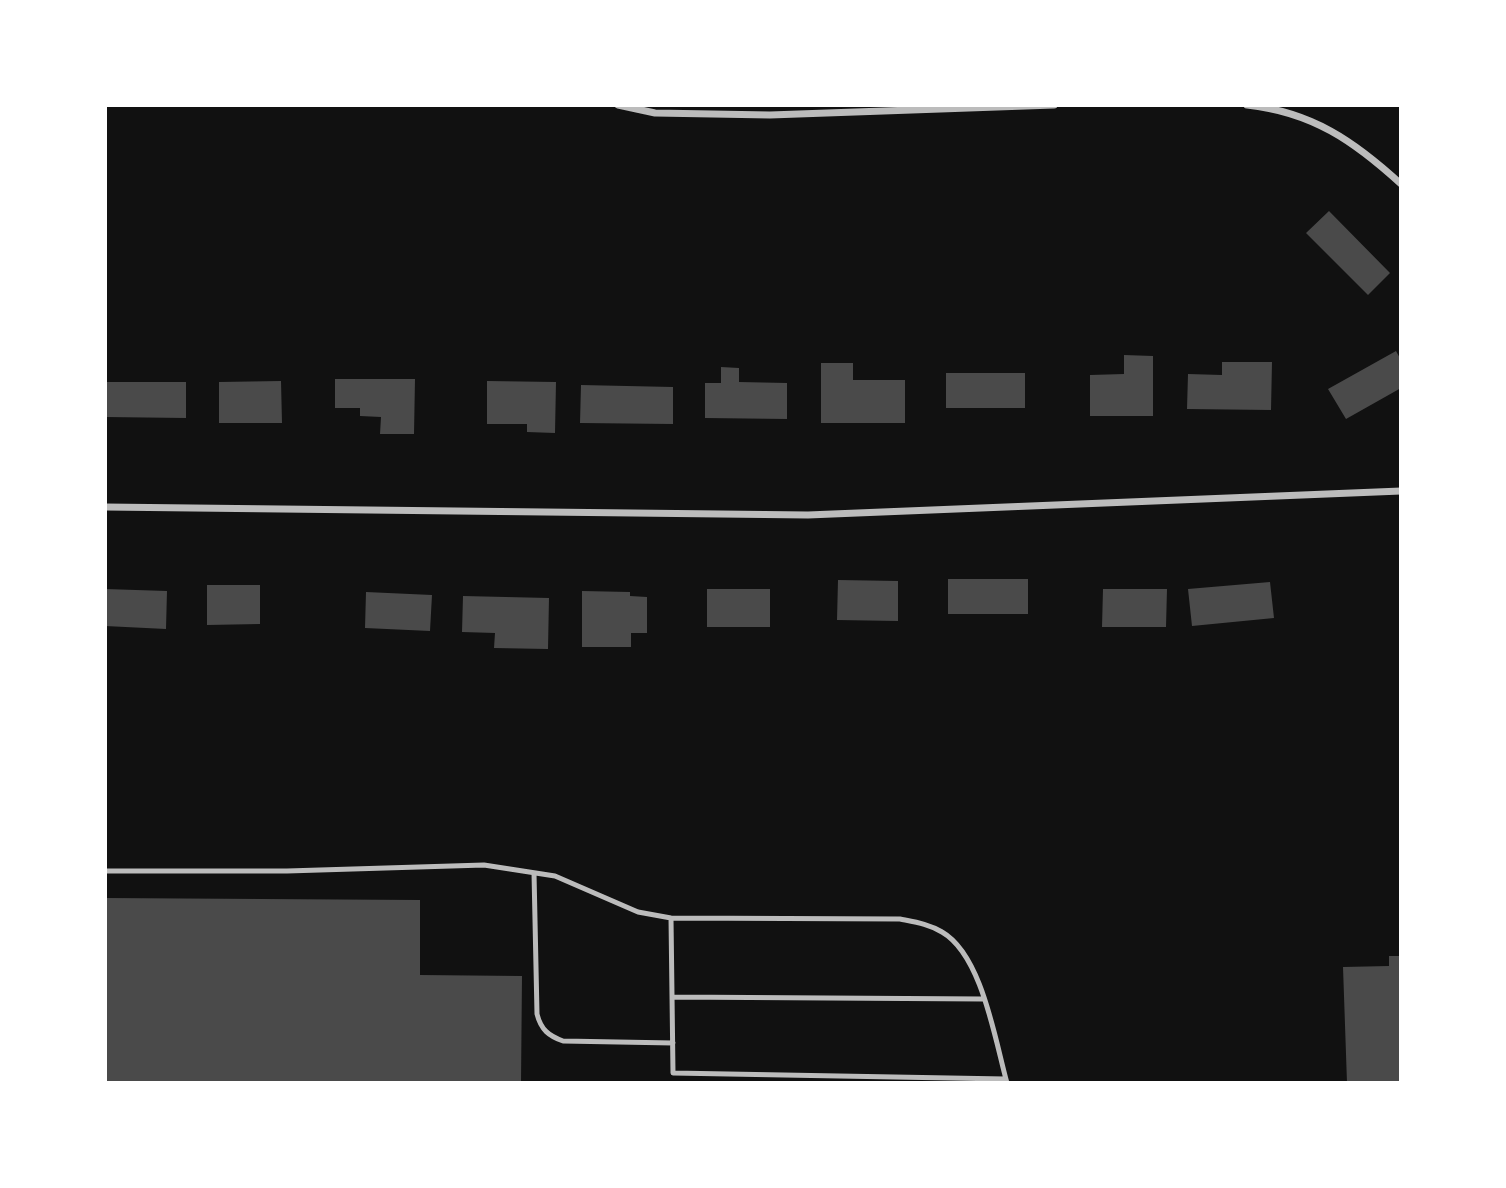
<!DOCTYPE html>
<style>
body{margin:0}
#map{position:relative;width:1506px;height:1188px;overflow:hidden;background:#111;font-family:Karla,sans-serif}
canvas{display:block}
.frame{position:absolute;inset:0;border:107px solid #fff;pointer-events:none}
</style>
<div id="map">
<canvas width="1506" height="1188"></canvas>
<div class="frame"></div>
</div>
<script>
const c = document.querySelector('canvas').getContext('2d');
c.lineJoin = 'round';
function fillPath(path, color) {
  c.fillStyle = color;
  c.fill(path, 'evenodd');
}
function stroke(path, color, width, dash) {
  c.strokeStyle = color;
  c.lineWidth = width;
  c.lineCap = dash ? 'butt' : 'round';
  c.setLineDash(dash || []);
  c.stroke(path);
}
const building = new Path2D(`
 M1329,211l61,62 -22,22 -62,-62z
 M1396,351l5,9v28l-55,31 -18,-30z
 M1124,355l29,1v60h-63v-41l34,-1z
 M1222,362h50l-1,48 -84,-1 1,-35 34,1z
 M821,363h32v17h52v43h-84z
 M721,367l18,1v14l48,1v36l-82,-1v-35h16z
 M946,373h79v35h-79z
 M335,379h80l-1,55h-34l1,-17 -21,-1v-8h-25z
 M281,381l1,42h-63v-41z
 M487,381l69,1 -1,51 -28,-1v-8h-40z
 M105,382h81v36l-81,-1z
 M581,385l92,2v37l-93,-1z
 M948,579h80v35h-80z
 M838,580l60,1v40l-61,-1z
 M1270,582l4,36 -82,8 -4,-37z
 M207,585h53v39l-53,1z
 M105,589l62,2 -1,38 -61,-3z
 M707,589h63v38h-63z
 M1103,589h64l-1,38h-64z
 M582,591l48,1v4l17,1v36h-16v14h-49z
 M366,592l66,3 -2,36 -65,-3z
 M463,596l86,2 -1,51 -54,-1 1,-15 -33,-1z
 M105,898l315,2v75l102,1 -1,107h-416z
 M1389,956h12v127h-54l-4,-116 46,-1z`);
const service = new Path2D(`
 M105,871h182l197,-6 71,11 83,36 33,6 229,1c15,3 29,5 42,13 40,23 53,108 65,151
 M534,873l3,141c4,16 12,22 26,27l110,2
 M671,918l2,155 332,6
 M672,997l311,2`);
const minor = new Path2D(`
 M618,105l37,8 115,2 284,-10
 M1247,105c65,7 107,36 154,79
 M105,507l703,8 593,-24`);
fillPath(building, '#4a4a4a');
stroke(service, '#bcbcbc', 5);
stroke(minor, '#bcbcbc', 7);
</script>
